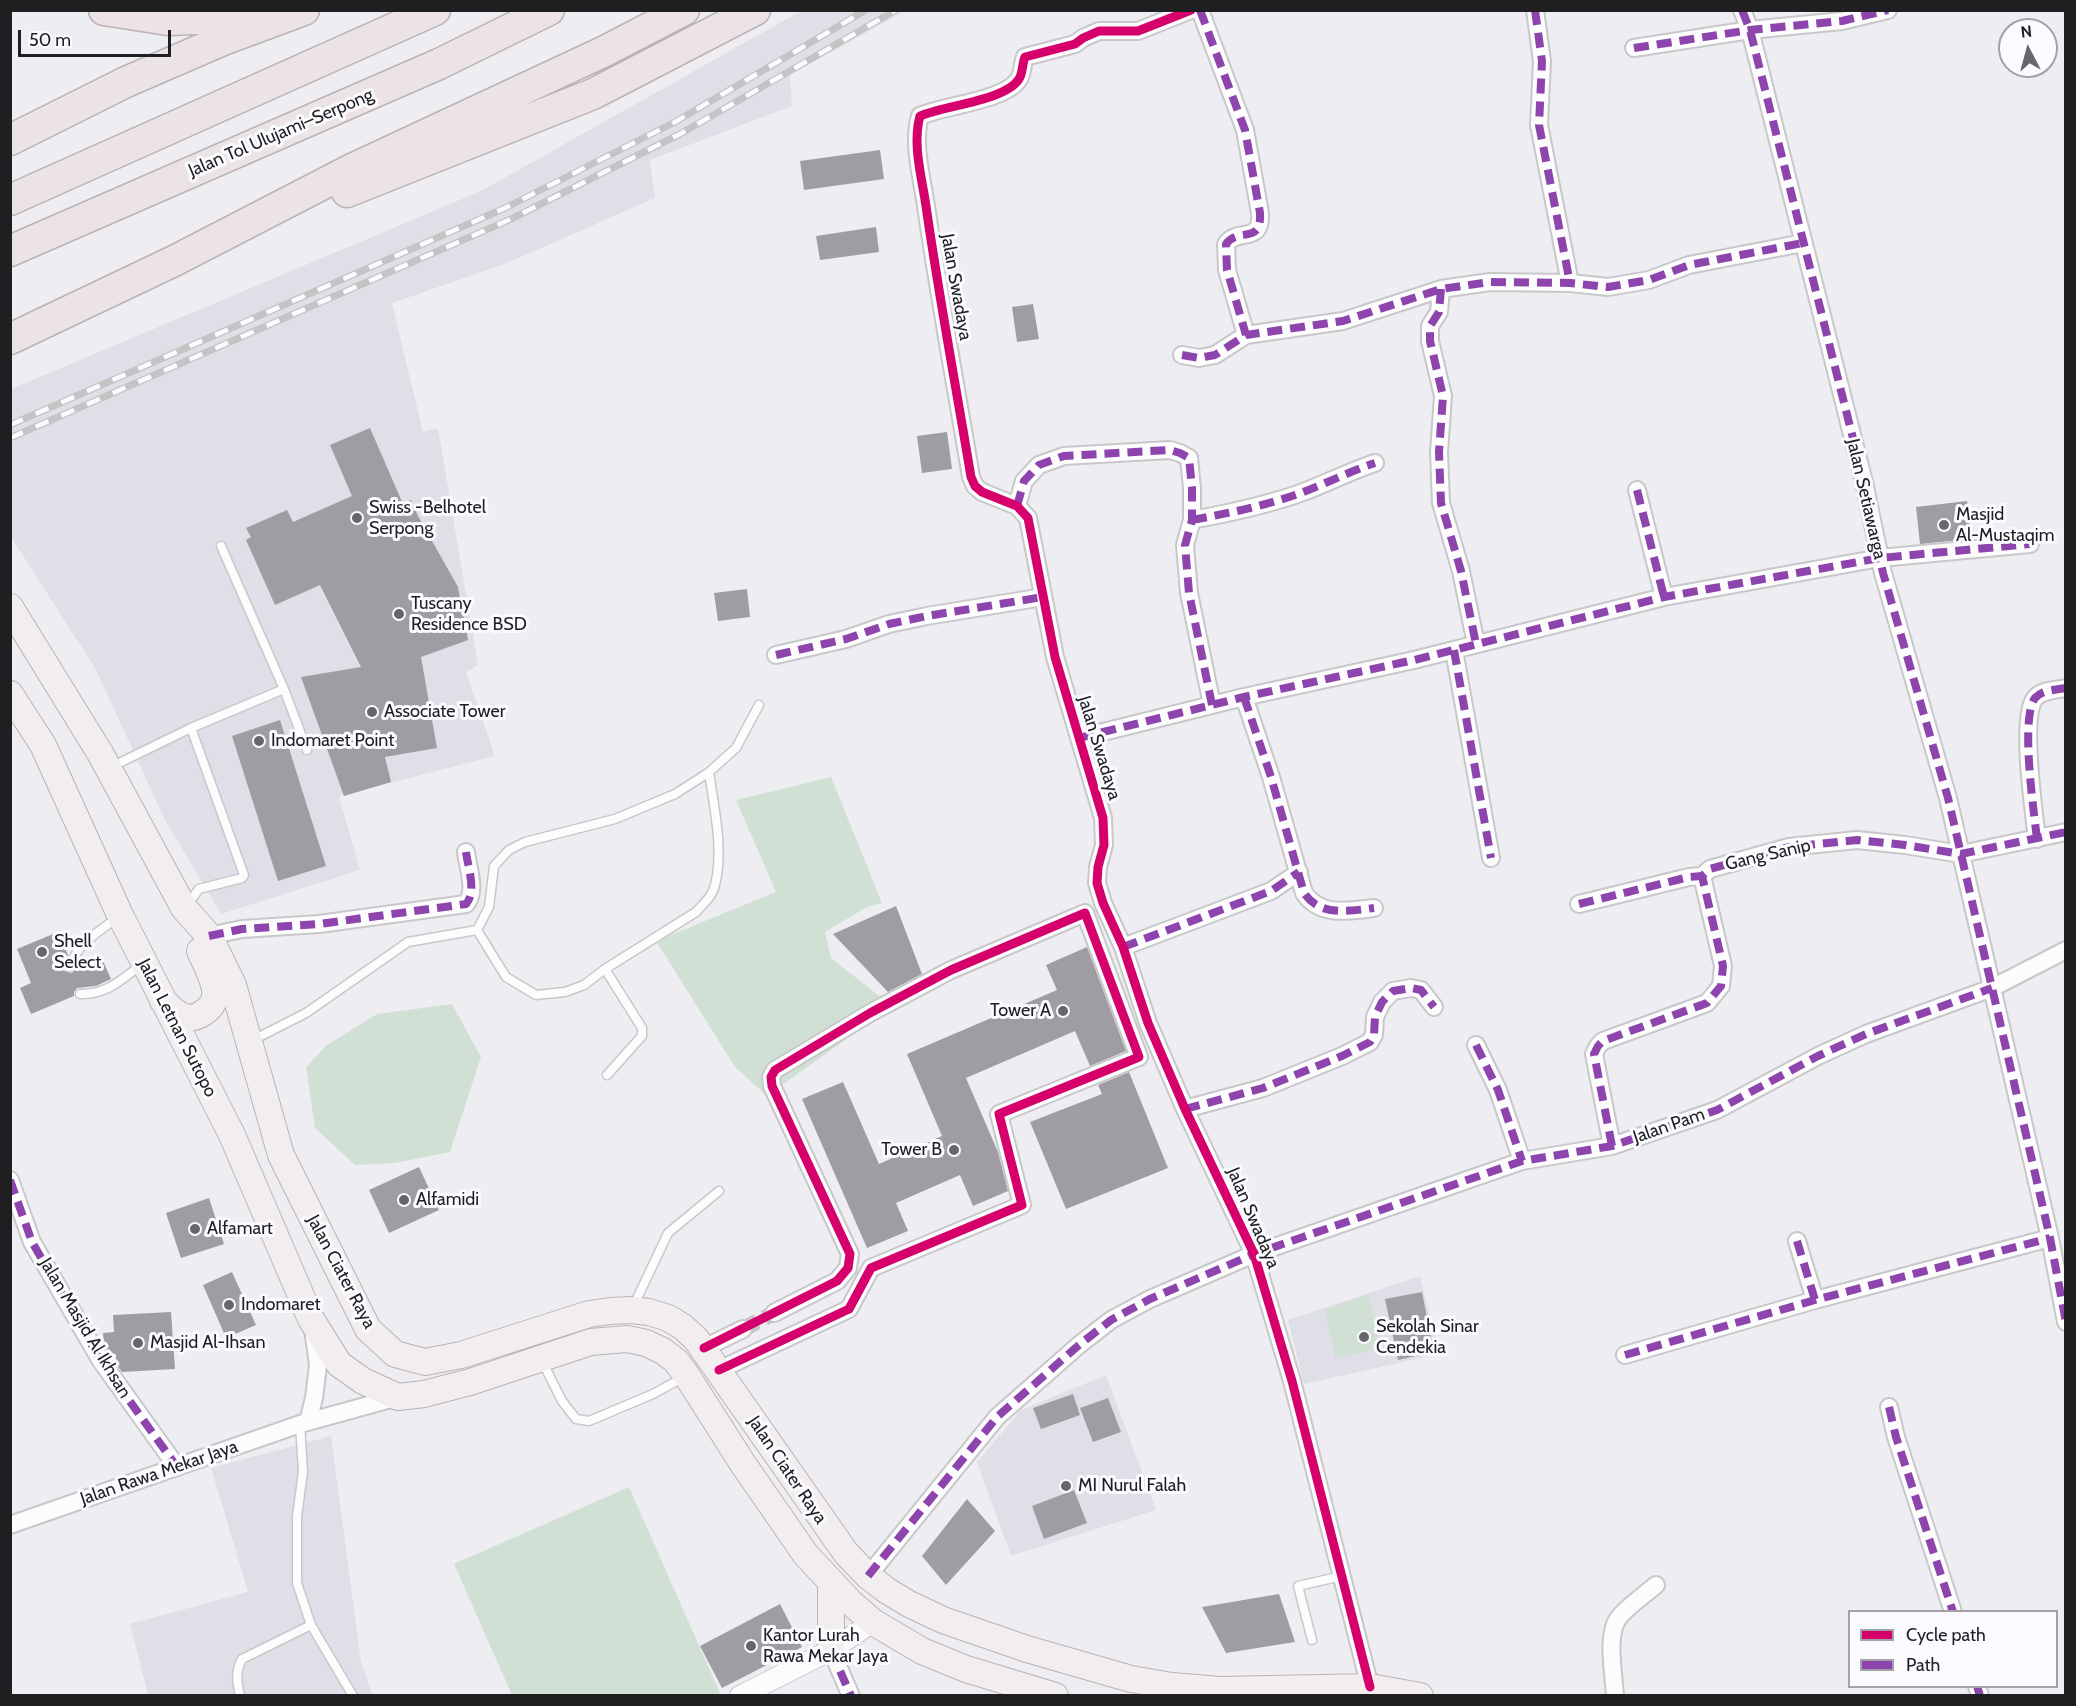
<!DOCTYPE html>
<meta charset="utf-8">
<style>
body{margin:0}
#map{position:relative;width:2076px;height:1706px;overflow:hidden;background:#eeeef2;font-family:Cabin,sans-serif}
canvas{display:block}
.frame{position:absolute;inset:0;border:12px solid #1f1f22;pointer-events:none}
.legend{position:absolute;left:1848px;top:1610px;width:210px;height:78px;box-sizing:border-box;background:#fafaff;border:2px solid #a2a2a7;margin:0;padding:8px 10px;list-style:none;font-size:18px;color:#1f1f22}
.legend li{display:flex;align-items:center;gap:12px;height:30px}
.legend b{width:30px;border:2px solid #a2a2a7}
.north{position:absolute;left:1998px;top:18px;width:60px;height:60px;box-sizing:border-box;background:#fafaff;border:2px solid #a2a2a7;border-radius:50%;rotate:354deg;font-size:16px;font-weight:700;line-height:24px;text-align:center;color:#1f1f22}
.north::after{content:'';display:block;margin:auto;width:21px;height:27px;background:#67676b;clip-path:polygon(50% 0,100% 100%,50% 72%,0 100%)}
.scale{position:absolute;left:18px;top:30px;width:153px;height:27px;box-sizing:border-box;border:3px solid #1f1f22;border-top:0;padding-left:8px;font-size:18px;line-height:21px;white-space:nowrap;color:#1f1f22;-webkit-text-stroke:4px #fafaff;paint-order:stroke}
</style>
<div id="map">
<canvas width="2076" height="1706"></canvas>
<div class="frame"></div>
<ul class="legend">
<li><b style="height:8px;background:#d6006c"></b>Cycle path</li>
<li><b style="height:8px;background:#8e44ad"></b>Path</li>
</ul>
<div class="north">N</div>
<div class="scale">50 m</div>
</div>
<script>
const c = document.querySelector('canvas').getContext('2d');
c.lineJoin = 'round';
function fillPath(path, color) {
  c.fillStyle = color;
  c.fill(path, 'evenodd');
}
function stroke(path, color, width, dash) {
  c.strokeStyle = color;
  c.lineWidth = width;
  c.lineCap = dash ? 'butt' : 'round';
  c.setLineDash(dash || []);
  c.stroke(path);
}
function drawText(font, color, halo, rows, align = 'center') {
  c.font = font + ' Cabin,sans-serif';
  c.lineWidth = 6;
  c.setLineDash([]);
  c.textBaseline = 'middle';
  c.strokeStyle = halo;
  c.fillStyle = color;
  for (const [text, x, y, turn = 0] of rows) {
    c.save();
    c.translate(x, y);
    c.rotate((+turn || 0) * Math.PI / 180);
    c.textAlign = isNaN(turn) ? turn : align;
    if (halo) c.strokeText(text, 0, 0);
    c.fillText(text, 0, 0);
    c.restore();
  }
}
const built = new Path2D(`
 M801,11h104l-115,64 2,31 -142,54 5,38 -150,66 -113,39 31,129 15,-4 40,237 -12,7 29,84 -156,40 21,74 -139,44 -57,-96 -69,-150 -84,-131v-148l470,-198z
 M1420,1276l20,78 -136,30 -16,-64z
 M1106,1375l50,135 -145,46 -34,-94 44,-52z
 M331,1436l30,226 12,33h-225l-18,-71 118,-32 -37,-124z`);
const green = new Path2D(`
 M831,777l51,126 -15,4 -42,25 6,26 61,48 -125,90 -32,-29 -79,-126 120,-49 -40,-92z
 M452,1004l29,53 -31,95 -55,11 -40,2 -40,-37 -9,-61 20,-21 51,-32z
 M1369,1294l12,54 -46,10 -10,-48z
 M629,1487l91,206 -4,3 -204,-1 -58,-131z`);
const building = new Path2D(`
 M880,150l4,29 -80,11 -4,-29z
 M876,227l3,25 -59,8 -4,-24z
 M1033,304l6,35 -22,3 -5,-35z
 M370,428l33,76 8,-4 7,16 40,71 10,53 -47,17 16,91 -52,9 6,25 -47,14 -43,-119 60,-10 -41,-82 -45,20 -29,-65 5,-3 -5,-9 41,-18 6,12 59,-26 -22,-51z
 M947,432l5,37 -30,4 -5,-37z
 M1967,501l4,38 -51,5 -4,-37z
 M747,589l3,28 -32,4 -4,-28z
 M280,720l46,146 -48,15 -46,-145z
 M896,906l26,68 -34,18 -55,-58z
 M58,932l10,23 -5,10 1,6 8,2 6,-9 22,-10 11,25 -15,7 -19,2 -3,4v4l-43,18 -11,-26 11,-5 -14,-34z
 M1087,947l39,104 -36,15 -15,-35 -109,47 32,74 10,39 -35,15 -13,-31 -64,28 12,28 -41,17 -65,-149 41,-17 36,82 63,-28 -35,-82 150,-64 -11,-25z
 M1129,1072l39,96 -102,41 -36,-87 72,-28 -4,-9z
 M419,1167l20,43 -50,23 -20,-43z
 M209,1198l15,46 -43,14 -15,-45z
 M232,1272l24,53 -30,13 -23,-53z
 M1422,1292l12,60 -36,8 -13,-61z
 M171,1312l4,57 -53,3 -6,-8v-10h-7l-5,-9 -1,-12 11,-1 -1,-17z
 M1073,1394l7,21 -39,14 -8,-21z
 M1108,1398l13,34 -28,10 -13,-34z
 M1074,1490l13,33 -43,16 -12,-33z
 M967,1499l28,32 -49,54 -24,-29z
 M1279,1594l16,48 -69,11 -24,-46z
 M780,1604l22,43 -80,41 -22,-42z`);
const minorTunnel = new Path2D(`
 M743,1329l31,-16`);
const service = new Path2D(`
 M221,546l63,143 23,61
 M111,767l80,-39 93,-39
 M187,905l12,-16 43,-11 2,-3 -53,-147
 M477,930l29,47 30,18 29,-3 19,-7 21,-16 91,-57c7,-8 17,-16 19,-27 9,-35 -1,-77 -6,-113
 M69,967c10,-25 27,-33 49,-50
 M605,969l37,59v8l-35,39
 M80,994c26,1 41,-14 61,-29
 M253,1040l53,-27 102,-71 69,-12 12,-23 5,-41 15,-16 16,-8 90,-23 60,-25 33,-21 28,-25 23,-43
 M633,1307l35,-74 51,-42
 M542,1361l20,40 14,18 13,2 64,-27 31,-17
 M300,1424l3,48 -6,44v67l14,42 42,71
 M1312,1640l-14,-54 44,-10
 M240,1696c-3,-14 -5,-24 2,-37l69,-34`);
const minor = new Path2D(`
 M1191,10l-53,21h-39l-16,7 -8,6 -50,13c-3,7 -2,16 -6,22 -14,22 -74,26 -99,37 -8,28 2,62 6,90 13,91 30,181 45,271l4,9 7,6 35,14 11,12 27,139 48,161 1,27 -6,22 -1,16 6,20 20,44 25,76 37,86 69,145 38,127 78,306
 M1200,10l45,120 15,83c2,32 -22,14 -34,31l1,26 19,65
 M1535,10l7,51 -3,64 31,158
 M1742,10l8,20 114,452 19,91 65,225 102,440 16,84
 M1634,48l116,-18 92,-9 46,-11
 M1441,289l-2,23 -9,14v15l13,55 -4,56 2,51 20,68 15,73
 M1182,355l17,3 16,-3 31,-20 97,-14 98,-32 49,-7 80,1 38,4 41,-7 40,-15 114,-22
 M1637,490l27,107
 M1017,506l7,-25 15,-16 25,-9 106,-6 10,3 9,5 3,30v32l-7,25 4,48 23,112
 M1192,520c38,-7 77,-15 114,-29 23,-9 45,-20 69,-28
 M1454,650l37,208
 M776,655l70,-16 43,-15 38,-8 116,-19
 M1244,697l27,80 33,116c16,24 45,18 70,15
 M1079,738l165,-41 170,-37 250,-63 216,-39 150,-14
 M2037,839c-3,-27 -17,-121 -2,-141 7,-8 20,-8 31,-10
 M1579,904l110,-27 13,-1 8,-7 79,-22 68,-7 48,5 56,9 105,-22
 M209,936l33,-7 77,-5 147,-20c11,-12 2,-36 0,-52
 M1123,947l148,-56 28,-19
 M1476,1045l22,45 24,71
 M1185,1109l78,-21 79,-32 28,-14 4,-7 1,-18 7,-15 11,-11 18,-3 10,2 13,17
 M1612,1146l-18,-92 4,-8 5,-5 104,-38 14,-17 2,-20 -21,-90
 M10,1180l22,62 69,119 76,106
 M1797,1241l18,59
 M704,1348l39,-19
 M1625,1355l190,-55 235,-62
 M719,1370l130,-61 22,-41 151,-63 -23,-91 140,-57 -54,-144 -134,57 -81,43 -95,57 -4,7 1,9 78,168 -2,14 -11,13 -63,32
 M1889,1407l7,30 57,175
 M308,1422l6,-24 4,-33 -5,-36
 M10,1525l290,-101 98,-27
 M868,1576l129,-159 82,-72 32,-25 39,-21 104,-45 268,-93 90,-15 105,-36 101,-54 48,-22 126,-46 74,-38
 M831,1650l20,46
 M1977,1686l3,10
 M1615,1696c-1,-22 -10,-63 5,-80 10,-11 24,-21 36,-31`);
const tertiary = new Path2D(`
 M740,1696l91,-46 42,-28`);
const primary = new Path2D(`
 M10,607l90,146 84,155 25,28 24,49 48,170 87,174 27,25 30,8 36,-7 128,-41 21,-3 21,-1 18,2 19,6 15,9 13,12 150,214 22,23 18,14 23,14 34,16 84,29 104,30 41,7 48,4 150,-3 50,9
 M10,694l33,51 77,170 112,220 79,184 28,45 24,17 35,16 26,-3 46,-12 121,-40 36,-3 19,4 17,8 13,10 11,15 56,88 63,91 44,47 23,20 49,29 44,18 89,27
 M163,1001c6,5 12,12 19,15 12,6 31,-6 33,-20 2,-13 -10,-33 -15,-45
 M831,1582v68`);
const motorway = new Path2D(`
 M104,10l64,10 55,-2 38,-7
 M10,140l116,-58 97,-42 81,-30
 M347,192l246,-98 162,-84
 M10,200l425,-190
 M10,251l429,-187 110,-54
 M10,339l164,-78 178,-92 253,-118 79,-41`);
const rail = new Path2D(`
 M10,425l495,-217 170,-86 191,-112
 M10,438l501,-219 169,-85 216,-124`);
const quiet = new Path2D(`
 M1200,10l45,120 15,83c2,32 -22,14 -34,31l1,26 19,65
 M1535,10l7,51 -3,64 31,158
 M1742,10l8,20 114,452 19,91 65,225 102,440 16,84
 M1634,48l116,-18 92,-9 46,-11
 M1441,289l-2,23 -9,14v15l13,55 -4,56 2,51 20,68 15,73
 M1182,355l17,3 16,-3 31,-20 97,-14 98,-32 49,-7 80,1 38,4 41,-7 40,-15 114,-22
 M1637,490l27,107
 M1017,506l7,-25 15,-16 25,-9 106,-6 10,3 9,5 3,30v32l-7,25 4,48 23,112
 M1192,520c38,-7 77,-15 114,-29 23,-9 45,-20 69,-28
 M1454,650l37,208
 M776,655l70,-16 43,-15 38,-8 116,-19
 M1244,697l27,80 33,116c16,24 45,18 70,15
 M1079,738l165,-41 170,-37 250,-63 216,-39 150,-14
 M2037,839c-3,-27 -17,-121 -2,-141 7,-8 20,-8 31,-10
 M1579,904l110,-27 13,-1 8,-7 79,-22 68,-7 48,5 56,9 105,-22
 M209,936l33,-7 77,-5 147,-20c11,-12 2,-36 0,-52
 M1123,947l148,-56 28,-19
 M1476,1045l22,45 24,71
 M1185,1109l78,-21 79,-32 28,-14 4,-7 1,-18 7,-15 11,-11 18,-3 10,2 13,17
 M1612,1146l-18,-92 4,-8 5,-5 104,-38 14,-17 2,-20 -21,-90
 M10,1180l22,62 69,119 76,106
 M1797,1241l18,59
 M1625,1355l190,-55 235,-62
 M1889,1407l7,30 57,175
 M868,1576l129,-159 82,-72 32,-25 39,-21 104,-45 268,-93 90,-15 105,-36 101,-54 48,-22 126,-46
 M831,1650l20,46
 M1977,1686l3,10`);
const cycleway = new Path2D(`
 M1191,10l-53,21h-39l-16,7 -8,6 -50,13c-3,7 -2,16 -6,22 -14,22 -74,26 -99,37 -8,28 2,62 6,90 13,91 30,181 45,271l4,9 7,6 35,14 11,12 27,139 48,161 1,27 -6,22 -1,16 6,20 20,44 25,76 37,86 69,145 38,127 78,306
 M704,1348l133,-67 11,-13 2,-14 -78,-168 -1,-9 4,-7 95,-57 81,-43 134,-57 54,144 -140,57 23,91 -151,63 -22,41 -130,61`);
const markers = [
 [357,518,6,"#67676b"],
 [1944,525,6,"#67676b"],
 [399,614,6,"#67676b"],
 [372,712,6,"#67676b"],
 [259,741,6,"#67676b"],
 [42,952,6,"#67676b"],
 [1063,1011,6,"#67676b"],
 [954,1150,6,"#67676b"],
 [404,1200,6,"#67676b"],
 [195,1229,6,"#67676b"],
 [229,1305,6,"#67676b"],
 [1364,1337,6,"#67676b"],
 [138,1343,6,"#67676b"],
 [1066,1486,6,"#67676b"],
 [751,1646,6,"#67676b"]
];
const streetNames = [
 ["Jalan Tol Ulujami–Serpong",281,133,-23],
 ["Jalan Swadaya",956,287,80],
 ["Jalan Setiawarga",1866,499,77],
 ["Jalan Swadaya",1099,748,73],
 ["Gang Sanip",1768,855,-13],
 ["Jalan Letnan Sutopo",177,1028,63],
 ["Jalan Pam",1669,1126,-19],
 ["Jalan Swadaya",1253,1218,67],
 ["Jalan Ciater Raya",341,1272,62],
 ["Jalan Masjid Al Ikhsan",85,1328,59],
 ["Jalan Ciater Raya",787,1470,56],
 ["Jalan Rawa Mekar Jaya",159,1473,-19]
];
const poiNames = [
 ["Swiss -Belhotel",369,508],
 ["Serpong",369,529],
 ["Masjid",1956,515],
 ["Al-Mustaqim",1956,536],
 ["Tuscany",411,604],
 ["Residence BSD",411,625],
 ["Associate Tower",384,712],
 ["Indomaret Point",271,741],
 ["Shell",54,942],
 ["Select",54,963],
 ["Tower A",1051,1011,"right"],
 ["Tower B",942,1150,"right"],
 ["Alfamidi",416,1200],
 ["Alfamart",207,1229],
 ["Indomaret",241,1305],
 ["Sekolah Sinar",1376,1327],
 ["Cendekia",1376,1348],
 ["Masjid Al-Ihsan",150,1343],
 ["MI Nurul Falah",1078,1486],
 ["Kantor Lurah",763,1636],
 ["Rawa Mekar Jaya",763,1657]
];
fillPath(built, '#dfdfe8');
fillPath(green, '#d1e0d4');
fillPath(building, '#9f9da3');
stroke(minorTunnel, '#c5c5c8', 16, [16, 8]);
stroke(service, '#c8c8ca', 11);
stroke(minor, '#c8c8ca', 20);
stroke(tertiary, '#c8c8ca', 22);
stroke(primary, '#bbb2b5', 28);
stroke(motorway, '#bbb2b5', 33);
stroke(service, '#fcfcfd', 8);
stroke(minor, '#fcfcfd', 16);
stroke(tertiary, '#fcfcfd', 20);
stroke(primary, '#f2edef', 26);
stroke(motorway, '#ece3e5', 30);
stroke(rail, '#c4c4c4', 7);
stroke(rail, '#fafaff', 4.5, [14]);
stroke(quiet, '#8e44ad', 8, [15, 8]);
stroke(cycleway, '#d6006c', 9);
for (const [x, y, r, color] of markers) {
  const dot = new Path2D();
  dot.arc(x, y, r, 0, 2 * Math.PI);
  c.fillStyle = color;
  c.fill(dot);
  stroke(dot, '#fafaff', 2);
}
drawText('18px', '#1f1f22', '#fafaff', streetNames);
drawText('18px', '#1f1f22', '#fafaff', poiNames, 'left');
</script>
